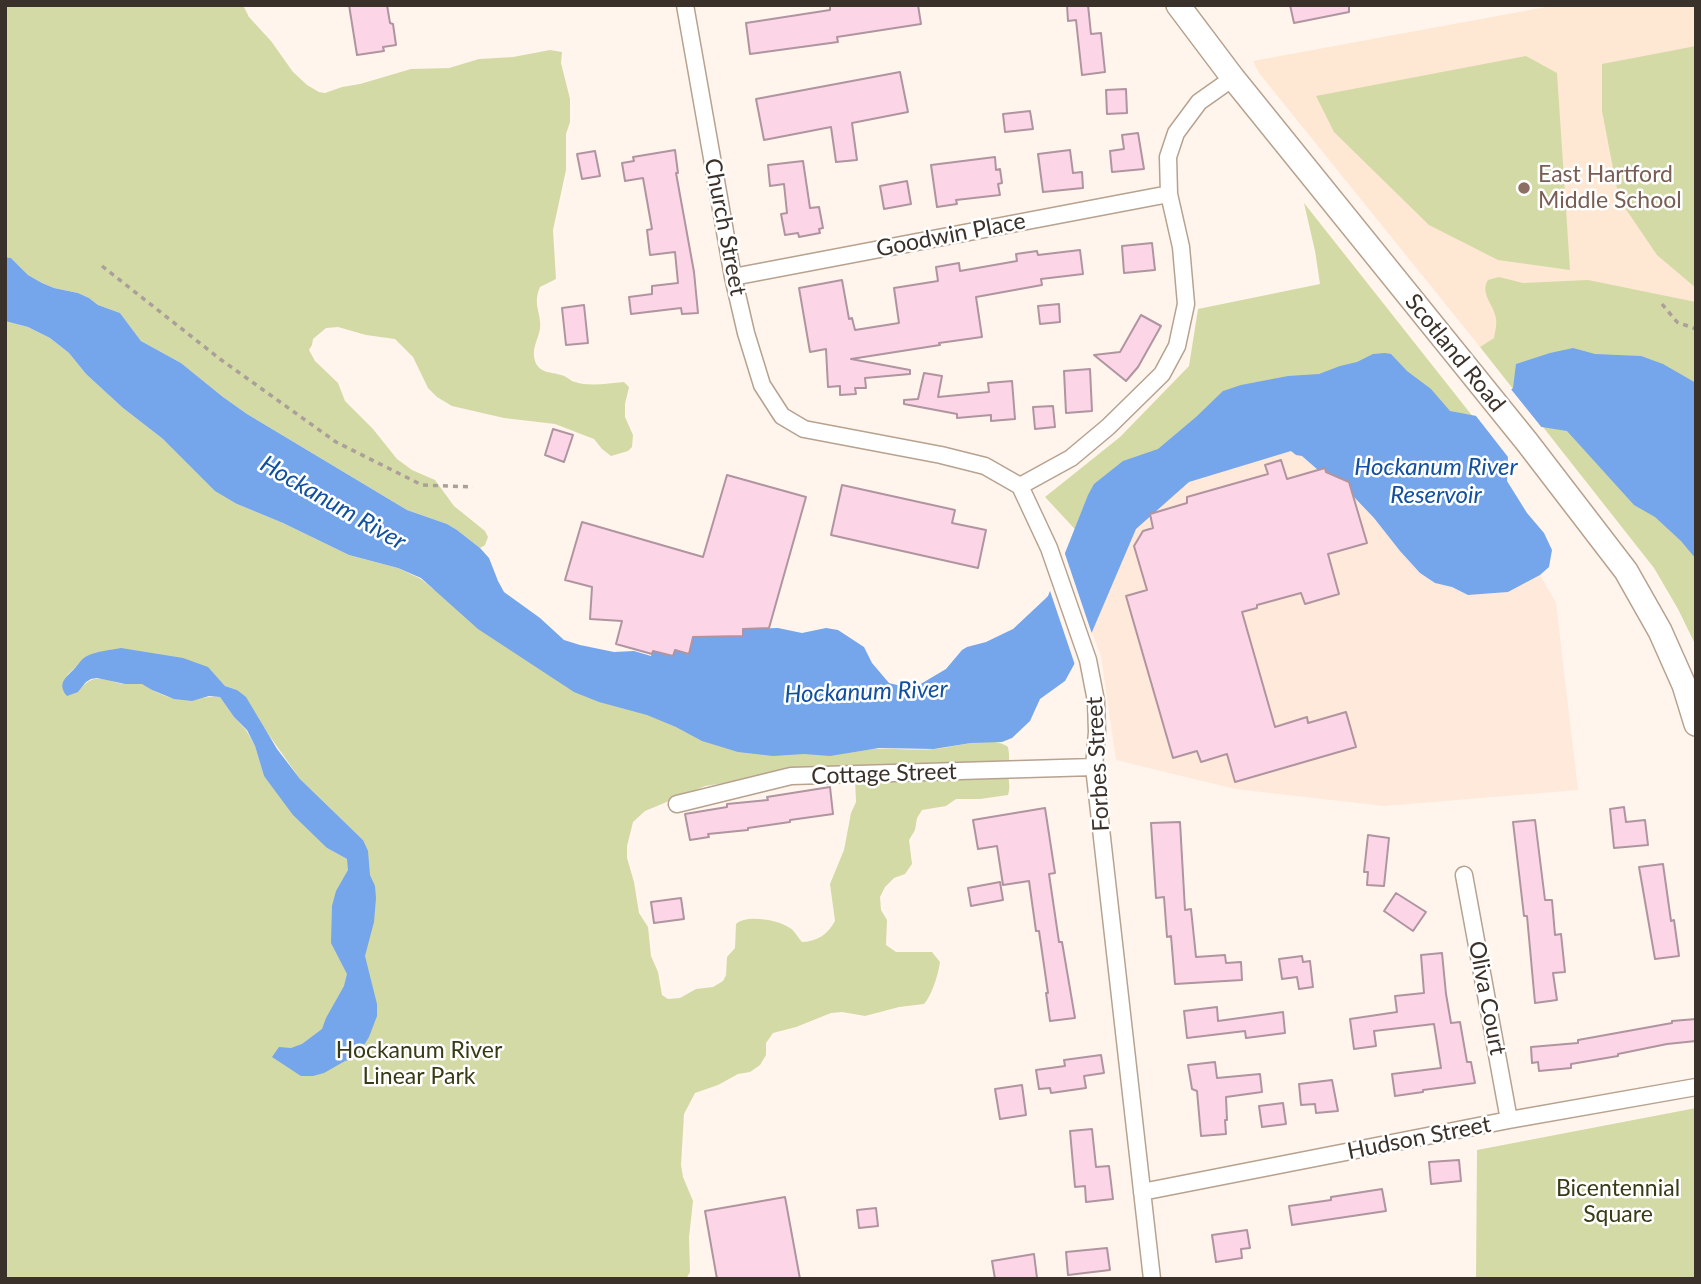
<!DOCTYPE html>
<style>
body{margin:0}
#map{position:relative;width:1701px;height:1284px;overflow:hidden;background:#fff5ed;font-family:Lato,sans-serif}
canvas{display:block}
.frame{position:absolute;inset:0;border:7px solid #3a312a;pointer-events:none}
</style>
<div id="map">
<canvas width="1701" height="1284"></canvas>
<div class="frame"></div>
</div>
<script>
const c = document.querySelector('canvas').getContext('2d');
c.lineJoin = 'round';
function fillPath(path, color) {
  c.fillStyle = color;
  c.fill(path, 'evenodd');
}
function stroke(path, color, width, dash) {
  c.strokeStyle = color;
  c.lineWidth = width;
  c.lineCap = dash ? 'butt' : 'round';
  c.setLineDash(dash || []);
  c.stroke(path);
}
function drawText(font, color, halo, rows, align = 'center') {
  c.font = font + ' Lato,sans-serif';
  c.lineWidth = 5;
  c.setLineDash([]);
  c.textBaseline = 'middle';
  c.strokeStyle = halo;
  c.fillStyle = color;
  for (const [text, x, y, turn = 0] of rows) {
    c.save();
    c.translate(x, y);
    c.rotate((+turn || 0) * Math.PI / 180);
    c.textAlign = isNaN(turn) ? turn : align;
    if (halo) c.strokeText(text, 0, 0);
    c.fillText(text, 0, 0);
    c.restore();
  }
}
const industrial = new Path2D(`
 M1291,450l11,5 16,15 7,-2 2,4 22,10 5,15 20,21 26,33 20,22 15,10 17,4 16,8 40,-3 32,-17 16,28 22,187 -194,16 -149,-17 -119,-29 -15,-104 -9,-24 44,-103 53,-47z`);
const built = new Path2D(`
 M1557,5h139v329l-158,-23 -58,36 -221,-274 -6,-12z`);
const green = new Path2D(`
 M5,5h238l6,12 22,24 22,31 14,13 12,7 6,1 17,-6 18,-3 51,-15 38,-1 30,-9 34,-2 37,-7 12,2 -1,11 9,36v23l-4,12v36l-13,60 3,49 -16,8c-8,18 2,26 0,42 -2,11 -9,20 -5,32 4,12 16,11 26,14 6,1 9,6 14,7 15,5 34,1 49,0l5,5 -4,17v13l8,18 -1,12 -4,4 -17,5 -9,-7 -8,-10 -39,-15 -51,-6 -52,-12 -15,-9 -9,-9 -15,-31 -18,-18 -29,-4 -28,-8 -12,1 -13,11 -1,6 -3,5 6,11 23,22 7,18 28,28 24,30 15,11 23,10 19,26 31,25 3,6 -3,8 -5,3 -23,-18 -10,-6 -40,-14 -160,-96 -24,-17 -42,-34 -40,-22 -21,-28 -22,-8 -9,-7 -11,-5 -24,-5 -12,-5 -14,-8 -17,-17 -6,-1z
 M1696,46v242l-39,-33 -38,-56 -17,-88v-47z
 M1526,56l31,17 13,197 -72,-10 -69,-35 -95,-93 -18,-36z
 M1304,203l185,234 -229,-18 -163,134 -52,-56 75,-60 69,-71 9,-57 122,-25 -5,-33z
 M1499,277l24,6 65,-3 108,22v344l-18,-37 -24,-41 -174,-221 14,-9c1,-6 3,-13 2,-19 -1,-13 -17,-26 -8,-39z
 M5,321l23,6 22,11 19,15 17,21 37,34 40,31 74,65 46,19 66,32 49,13 23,11 11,9 84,45 347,117c24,-3 47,1 71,-1 21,-1 57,-15 74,-2 2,12 1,13 0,24 0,9 3,15 0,24l-28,4h-24l-10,7 -24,4 -5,8 -2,12 -6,10 3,24 -7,10 -11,4 -9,9 -5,10 1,13 6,10 -1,25 10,7h36l8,10c-2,13 -8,33 -16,42l-25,3 -34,9 -23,-4 -11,1 -35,14 -23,6 -7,10v12l-6,10 -10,7 -12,2 -20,11 -23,8 -11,21 -3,51 2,12 10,24 -4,36 1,35 -4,7h-681zM76,667h131l18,19 12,4 63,89 63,61 -16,19 -20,-11 -63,-72 -9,-30 -9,-16 -12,-13 -14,-20c-16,-2 -25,5 -42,2 -9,-1 -18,-5 -26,-9 -3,-2 -6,-5 -9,-6 -5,-1 -12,0 -17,0 -23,-2 -30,-15 -48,8l-11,-17zM779,775l76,3 1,24 -5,11 -7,37 -14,34 5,37c-8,14 -17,20 -33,21 -4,-4 -7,-11 -12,-14 -11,-8 -44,-14 -54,-4l-1,24 -8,9 -1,18 -3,6 -10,6 -17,2 -16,9 -12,1 -6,-4 -4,-23 -7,-16 -3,-29 -9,-14 -5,-31 -7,-24v-12l6,-24 12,-11 60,-25z
 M1696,1108v171h-220l1,-129z`);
const water = new Path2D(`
 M5,257l6,1 17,17 14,8 12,5 24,5 11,5 9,7 22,8 21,28 40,22 42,34 24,17 160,96 40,14 10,6 23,18 9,10 9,23 6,11 36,26 24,22 16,5 34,7 20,-1 17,5 2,-5 20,5 2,-6 14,3 4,-16 50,-1v-7l35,-1 24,5 24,-5 12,2 26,17 8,16 17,20 12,3 18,-1 27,-16 16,-19 5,-3 19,-5 27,-13 31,-29 4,-4 40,-101 6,-11 29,-23 35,-12 38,-32 27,-26 18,-6 47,-9 31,-2 21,-8 17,-4 16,-8 12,-1 6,1 16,17 24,18 19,22 32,6 31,-29 3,-24 34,-11 23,-5 22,6 46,2 22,8 33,19v176l-15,-18 -26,-24 -21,-12 -67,-74 -25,-4 -34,28 -1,26 20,32 17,20 8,17 -3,17 -9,8 -32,17 -40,3 -16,-8 -17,-4 -15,-10 -20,-22 -26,-33 -20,-21 -5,-15 -23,-10 -1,-4 -7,2 -16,-14 -6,-1 -5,-4 -102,31 -53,47 -44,103 -27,49 -25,18 -10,22 -18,17 -10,4 -31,1 -37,6 -55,-1 -49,8 -26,-2 -31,2 -35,-4 -36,-11 -26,-14 -29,-12 -48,-13 -25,-10 -96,-63 -57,-51 -23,-10 -49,-13 -66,-32 -46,-19 -22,-13 -52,-52 -40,-31 -37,-34 -17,-21 -19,-15 -22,-11 -23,-6z
 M121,648l62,10 25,9 17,19 12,4 9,7 31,52 23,30 63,61 5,11 2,24 5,11 1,12 -2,24 -9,34 12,48v12l-8,21 -13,21 -11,3 -21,12 -11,3h-12l-29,-19 7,-10 12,1 11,-4 20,-15 4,-11 18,-32 3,-12 -16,-31 1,-37 4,-15 12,-21 -1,-11 -20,-11 -34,-33 -29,-39 -9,-30 -8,-16 -13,-13 -14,-20 -11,-1 -17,5 -18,-2 -22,-9 -10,-6h-17l-28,-6 -6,1 -5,3 -8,10 -11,4c-11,-13 0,-19 8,-28 5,-5 6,-9 12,-12 10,-5 24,-6 34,-8z`);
const pier = new Path2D(`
 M1510,388l33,41 -35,28 -32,-41 5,-3z
 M1063,548l29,86 -17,31 -27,-80z`);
const building = new Path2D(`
 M349,5h38l3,18 3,1 3,21 -13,2 1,4 -27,4z
 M830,5h88l3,19 -84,13 1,5 -88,12 -4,-31 84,-13z
 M1067,5h21l3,29 10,-1 4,39 -23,3 -6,-55 -8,1z
 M1290,5h59v7l-55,11z
 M900,72l8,40 -56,11 5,37 -21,2 -5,-35 -67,13 -8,-41z
 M1126,89l1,24 -20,1 -1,-24z
 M1030,111l3,18 -28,3 -2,-18z
 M1138,133l6,36 -32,3 -2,-21 14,-2 -2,-14z
 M675,150l3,23h-2l18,99 4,41 -16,1 -1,-6 -50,6 -2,-17 23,-3v-8l26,-3 -3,-31 -25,3 -3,-25 5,-1 -9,-51 -18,3 -3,-18 12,-2 -1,-4z
 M1070,150l3,23 9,-1 1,16 -40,4 -5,-38z
 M595,151l5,25 -18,3 -5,-25z
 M995,157l1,13 4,-1 2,14 -4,1 2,11 -44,5 1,4 -20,3 -6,-42z
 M803,161l7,47 9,-1 4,21 -4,1 1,4 -21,4 -1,-4 -13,2 -4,-21 6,-1 -3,-29 -14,2 -2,-21z
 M907,181l4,23 -27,5 -4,-23z
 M1152,243l3,27 -31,3 -2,-27z
 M1080,250l3,24 -42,5 1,6 -66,12 6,40 -43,6 1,2 -89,14 59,11v4l-45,4 1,10h-11l1,6 -16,1v-9l-12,1 -2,-38 -16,3 -11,-64 43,-8 7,39 3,-1 3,12 44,-7 -5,-35 44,-7 -2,-14 23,-4 1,8 57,-10 -1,-7 21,-3 1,4z
 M1059,304l1,18 -20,2 -2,-18z
 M584,305l4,38 -22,2 -4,-37z
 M1141,315l20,11 -23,41 -12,14 -32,-26 26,-3z
 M1090,369l2,42 -26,2 -2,-42z
 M924,373l18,3 -4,21 51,-5 -1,-9 24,-2 3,38 -24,2v-6l-34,3v-4l-53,-10v-4l14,-1z
 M1053,406l2,21 -20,2 -2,-22z
 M553,429l20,6 -9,27 -19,-7z
 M1281,460l6,19 38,-11 1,4 23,10 18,61 -39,11 11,40 -34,10 -4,-11 -44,12v3l-15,4 33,115 32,-10 1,6 38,-11 10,35 -121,35 -8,-28 -26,8 -4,-11 -24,7 -47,-162 21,-6 -13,-44 9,-15 10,-3 -3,-14 37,-11v-6l81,-23 -3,-9z
 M727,475l79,22 -37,131 -26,1v7l-50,1 -4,17 -14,-4 -2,6 -20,-5 -1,3 -36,-10 6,-23 -32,-2 2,-32 -27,-7 17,-58 121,35z
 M842,485l113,25 -3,13 34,7 -8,38 -147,-33z
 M830,787l3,27 -43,6v2l-42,6v2l-40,4 1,3 -19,3 -5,-26 42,-7v-3l41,-4 -1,-3z
 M1624,807l2,15 19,-2 3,25 -34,3 -4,-39z
 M1045,808l10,65 -6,1 10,68h3l13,76 -25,3 -4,-28h2l-9,-62h-3l-7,-50 -26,4 -6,-39 -19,3 -5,-29z
 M1535,820l10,80h7l3,35 6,-1 4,38 -12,1 4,27 -22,3 -8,-87h-3l-11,-94z
 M1180,822l5,88 6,-1 5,48 29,-2 1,8 15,-1 1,18 -67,4 -4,-48 -4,1 -3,-40 -8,1 -5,-75z
 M1368,835l21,3 -5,48 -17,-1 1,-13h-4z
 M1663,864l8,57 3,-1 5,36 -24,3 -16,-92z
 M1000,882l3,18 -32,6 -3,-18z
 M1396,893l30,19 -13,19 -29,-20z
 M681,898l3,21 -30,4 -3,-21z
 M1442,953l4,41 5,29 9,-1 7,40h4l4,21 -52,7v2l-28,4 -3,-22 49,-6 -7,-44 -60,7 2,15 -22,3 -4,-30 47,-7 -2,-16 29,-3 -3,-38z
 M1302,956l1,6 7,-1 3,26 -14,2 -2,-12 -15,2 -3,-20z
 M1217,1007l1,14 65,-9 2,21 -39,5 -1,-7 -58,7 -3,-27z
 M1696,1019v22l-29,3 -49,10v2l-47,8v4l-32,3 -1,-9 -6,1 -1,-16 47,-4v-3l94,-17v-2z
 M1101,1055l3,18 -20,3 2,12 -35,5 -1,-5 -11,1 -3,-19 29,-4 -1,-6z
 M1215,1062l2,16 43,-4 2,18 -36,5 1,23h-2l1,14 -25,2 -4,-45 -5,-2 -4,-24z
 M1332,1080l6,31 -22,2 -1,-9 -14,1 -2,-21z
 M1022,1085l4,30 -26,4 -5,-30z
 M1283,1103l3,21 -24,3 -3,-21z
 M1092,1129l4,38 13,-1 4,33 -27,3 -1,-16 -10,1 -5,-56z
 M1459,1160l2,21 -30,3 -2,-22z
 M1382,1189l4,22 -94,14 -3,-19 42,-6v-3z
 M785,1197l15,82h-83l-12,-68z
 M876,1208l2,18 -19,2 -2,-18z
 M1247,1230l3,18 -9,1 1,9 -26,4 -4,-27z
 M1107,1248l3,22 -42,5 -2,-23z
 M1034,1254l3,24 -42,1 -3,-18z`);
const path = new Path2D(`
 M102,266l118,93 116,83 86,43 51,2
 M1662,304l15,18 19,7`);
const street = new Path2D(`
 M685,5l48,272 13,56 16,52 20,31 22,13 137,26 44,11 35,20 29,62 39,112 8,41 1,31 -3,35 58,512
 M733,277l436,-83
 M1020,486l51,-28 37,-31 54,-53 15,-28 9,-42 -5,-57 -12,-53 -1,-37 8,-24 23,-31 34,-24
 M677,804l114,-28 303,-9
 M1464,875l45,245
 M1142,1192l367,-72 187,-33`);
const secondary = new Path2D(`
 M1178,5l55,73 294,364 99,129 34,60 24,54 12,39`);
const markers = [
 [1524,188,7,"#8d6e63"]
];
const educationNames = [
 ["East Hartford",1538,175],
 ["Middle School",1538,201]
];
const streetNames = [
 ["Church Street",725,227,79],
 ["Goodwin Place",951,235,-11],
 ["Scotland Road",1455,353,51],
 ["Forbes Street",1098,764,-93],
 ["Cottage Street",884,774,-2],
 ["Oliva Court",1487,998,79],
 ["Hudson Street",1419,1138,-11]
];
const parkNames = [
 ["Hockanum River",419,1051],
 ["Linear Park",419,1077],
 ["Bicentennial",1618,1189],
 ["Square",1618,1215]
];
const waterNames = [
 ["Hockanum River",1436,467],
 ["Reservoir",1436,495],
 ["Hockanum River",333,503,30],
 ["Hockanum River",866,692,-2]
];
fillPath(industrial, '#fee9da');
fillPath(built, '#fee7d3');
fillPath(green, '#d4daa5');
fillPath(water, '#75a5eb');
fillPath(pier, '#fff5ed');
fillPath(building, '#fcd6e6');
stroke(building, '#b094a0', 2);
stroke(street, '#b7a28f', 19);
stroke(secondary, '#b7a28f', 26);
stroke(path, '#aaa099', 3.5, [5, 5]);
stroke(street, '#fff', 16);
stroke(secondary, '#fff', 23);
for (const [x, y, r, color] of markers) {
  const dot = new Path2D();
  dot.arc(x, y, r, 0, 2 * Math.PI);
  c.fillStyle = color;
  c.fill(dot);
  stroke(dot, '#fff', 2.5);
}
drawText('23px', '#785e54', '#fff', educationNames, 'left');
drawText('23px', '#3a312a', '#fff', streetNames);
drawText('23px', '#383b15', '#fff', parkNames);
drawText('italic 24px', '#1150a1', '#fff', waterNames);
</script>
